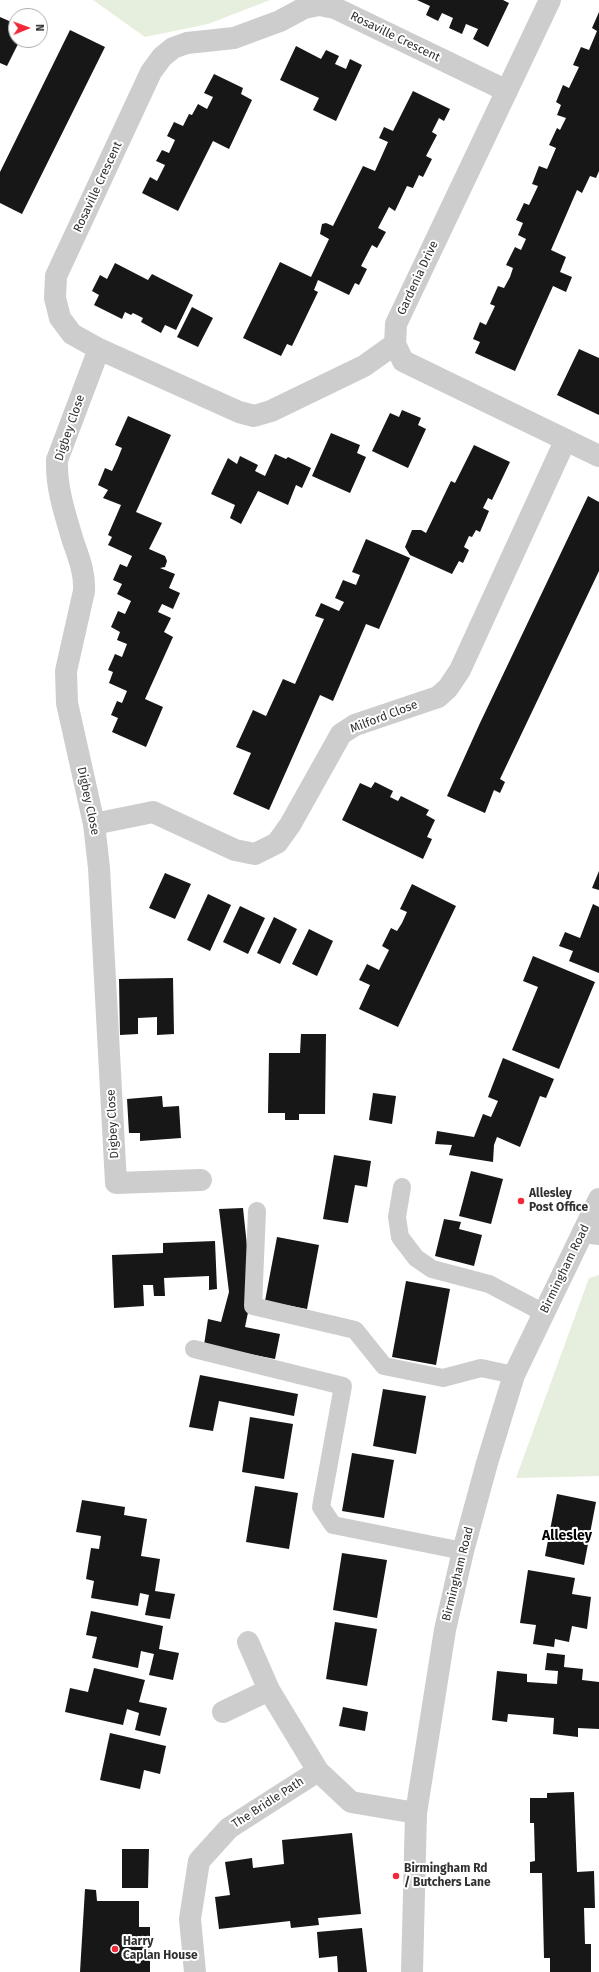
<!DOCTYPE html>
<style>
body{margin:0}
#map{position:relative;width:599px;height:1972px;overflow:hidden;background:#fff;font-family:"Fira Sans",sans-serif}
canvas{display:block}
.north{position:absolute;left:8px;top:8px;width:40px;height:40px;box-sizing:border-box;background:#fff;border:1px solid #acacac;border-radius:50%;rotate:89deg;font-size:11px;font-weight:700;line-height:16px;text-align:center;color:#303030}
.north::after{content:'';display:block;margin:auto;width:14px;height:18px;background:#f02838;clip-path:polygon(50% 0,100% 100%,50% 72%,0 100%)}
</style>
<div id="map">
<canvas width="599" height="1972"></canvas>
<div class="north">N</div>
</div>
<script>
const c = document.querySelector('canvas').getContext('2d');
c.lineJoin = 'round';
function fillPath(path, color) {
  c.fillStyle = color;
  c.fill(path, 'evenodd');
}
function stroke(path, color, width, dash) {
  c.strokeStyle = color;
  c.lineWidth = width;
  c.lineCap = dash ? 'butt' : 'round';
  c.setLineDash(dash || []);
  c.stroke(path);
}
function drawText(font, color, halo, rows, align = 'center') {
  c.font = font + ' "Fira Sans",sans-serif';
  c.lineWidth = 4;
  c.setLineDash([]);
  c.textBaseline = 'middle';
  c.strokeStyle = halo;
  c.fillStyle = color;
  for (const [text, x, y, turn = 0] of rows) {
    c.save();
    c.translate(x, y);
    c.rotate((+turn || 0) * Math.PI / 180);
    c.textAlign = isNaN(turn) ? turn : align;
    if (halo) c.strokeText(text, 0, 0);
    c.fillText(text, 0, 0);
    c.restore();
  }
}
const green = new Path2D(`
 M93,0h177l-62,24 -63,13z
 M599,1275v201l-83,2 73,-200z`);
const building = new Path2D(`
 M417,0h86l6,3 -21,44 -15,-8 5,-10 -12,-5 -4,10 -13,-6 4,-10 -11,-5 -4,8 -12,-6 4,-9z
 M599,12v159l-3,7 -6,-2 -8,17 -5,-3 -26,60 15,7 -6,15 12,5 -6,15 -13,-6 -38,85 -40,-18 5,-11 -7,-3 7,-17 6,3 9,-19 -5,-2 8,-18 6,2 6,-11 3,-9 -7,-3 9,-18 6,3 5,-11 -8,-4 5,-12 -7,-3 8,-17 5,2 9,-19 -6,-2 7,-18 8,3 9,-21 -7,-3 8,-17 3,2 6,-12 -9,-3 4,-10 -5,-3 7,-17 6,3 10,-21 -6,-2 8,-18 8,3 8,-19 -5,-3z
 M0,17l16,7v16h4l-13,26 -7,-3z
 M70,30l35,17 -83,167 -22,-11v-31z
 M296,46l25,13 5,-9 13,6 -4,8 11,5 4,-10 12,6 -26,56 -23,-11 6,-12 -39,-18z
 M214,74l29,14 -2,6 11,6 -23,49 -16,-8 -35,70 -36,-18 8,-16 7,4 8,-16 -9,-4 6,-11 7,3 6,-13 -8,-4 7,-14 9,4 6,-12 3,1 6,-11 9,5 6,-12 -9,-4z
 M413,91l37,18 -6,12 -5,-3 -7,14 5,3 -11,21 6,3 -9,18 -4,-2 -6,13 -6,-2 -12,25 -6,-4 -11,21 8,4 -9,16 -5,-3 -11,21 6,3 -8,16 -4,-2 -6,12 -31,-15 -4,10 4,2 -26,54 -5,-2 -6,12 -38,-18 37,-76 31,15 18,-38 -9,-5 2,-10 4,-1 7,3 30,-60 12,5 13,-29 -9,-4 5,-11 9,4z
 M115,263l33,17 4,-6 41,21 -17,35 -11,-5 -4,8 -20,-11 2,-4 -10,-5 -2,2 -6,-3 -3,7 -28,-14 5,-10 -7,-4 8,-16 7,4z
 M192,307l21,11 -15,29 -21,-10z
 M579,349l20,9v57l-42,-20z
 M402,410l19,8 -3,7 8,4 -18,39 -36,-17 18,-38 9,4z
 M128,416l43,19 -35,77 26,11 -13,26 16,7 2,5 -2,6 -5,1 15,6 -6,14 11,5 -7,16 -11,-5 -4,8 13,6 -7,14 9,5 -28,62 18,8 -17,40 -34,-15 6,-14 -7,-3 6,-14 5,2 5,-12 -18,-8 4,-11 -5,-2 7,-16 7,3 5,-13 -10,-4 3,-8 -9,-5 7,-16 7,3 6,-13 -14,-7 5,-10 -9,-4 7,-16 7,3 5,-11 -24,-11 4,-8 -4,-2 13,-30 -18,-7 5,-8 -10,-5 7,-17 7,3 6,-13 4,-10 -7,-3z
 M331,433l29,12 -3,8 9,4 -16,36 -38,-17z
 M474,445l36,17 -18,38 -4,-2 -5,10 6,3 -9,21 -4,-2 -4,7 -3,-1 -5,11 5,3 -6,13 -4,-2 -7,13 -42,-19 -5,-8 7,-17h9l5,3 25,-52 4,2z
 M275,454l11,5 2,-2 23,11 -9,20 -6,-3 -8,20 -30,-14 -17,33 -11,-6 5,-13 -24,-11 17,-36 9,6 3,-8 18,9 -3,6 10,5z
 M588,496l11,6v69l-99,208 5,3 -5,11 -6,-3 -9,23 -38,-17 33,-73z
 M366,539l44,19 -31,71 -13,-5 -33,77 -13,-6 -51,115 -36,-16 18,-41 -15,-6 17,-37 13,6 17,-37 12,5 29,-65 -9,-3 6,-13 18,8 5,-9 -9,-4 8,-18 13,5 4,-10 -8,-3z
 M375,782l18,9 -3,6 8,4 3,-5 28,14 -3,5 9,5 -8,17 5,2 -9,20 -81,-39 18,-37 11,5z
 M599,871v19l-7,-2z
 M165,873l26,11 -16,35 -26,-11z
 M412,884l44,22 -58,121 -39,-18 11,-24 -11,-5 8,-16 12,6 10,-20 -7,-4 9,-18 6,3 5,-8 5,-11 -7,-3z
 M208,894l23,11 -21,46 -23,-11z
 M593,904l6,3v66l-30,-12 4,-10 -14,-5 6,-14 15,6z
 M240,906l25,12 -17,36 -25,-12z
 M274,917l23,12 -17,35 -23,-11z
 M309,929l24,12 -16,35 -25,-12z
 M533,956l62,26 -36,87 -47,-19 26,-63 -15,-6z
 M173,978l1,56 -17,1v-18l-19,1v16l-18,1 -1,-56z
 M301,1034h25l-1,80h-26v6h-14v-7h-17l1,-60h31z
 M503,1058l51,21 -8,19 -6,-2 -20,51 -23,-10 -3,8 -1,17 -44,-7 3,-10 -17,-1 2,-13 37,6 9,-23 8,3 7,-16 -10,-4z
 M373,1093l23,3 -4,28 -23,-4z
 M162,1096l1,11 16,-1 2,32 -41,3v-8h-11l-2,-34z
 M334,1155l37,6 -4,26 -12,-2 -7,38 -25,-4z
 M471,1171l32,8 -12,45 -32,-8z
 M243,1208l9,85 -7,34 35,7 -5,25 -71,-14 4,-26 13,3 8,-30 -10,-83z
 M444,1219l17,3 -2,7 23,6 -8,31 -39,-10z
 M277,1237l42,8 -12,64 -42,-8z
 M215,1241l2,48 -8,1v-14l-45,2 1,18h-11l-1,-11h-10l1,21 -30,2 -2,-53 51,-2v-10z
 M406,1281l44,8 -14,76 -44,-8z
 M200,1375l98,19 -4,22 -75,-15 -6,30 -24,-4z
 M383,1389l43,7 -10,58 -43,-8z
 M250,1417l43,7 -9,55 -42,-7z
 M352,1453l42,7 -10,58 -42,-7z
 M255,1486l43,7 -9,56 -43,-7z
 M557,1494l39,8 -12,63 -39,-9z
 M82,1500l43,7 -1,8 23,4 -6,37 19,3 -5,32 20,3 -5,25 -25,-4 4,-20 -9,-2 -2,13 -47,-8 3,-17 -8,-2 5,-31 8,1 2,-13 -25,-4z
 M342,1553l45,7 -10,58 -44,-8z
 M528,1570l47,8 -3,16 19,3 -4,32 -15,-3 -3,16 -14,-3 -1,8 -21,-3 3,-19 -16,-2z
 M91,1611l72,15 -4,23 20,4 -6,27 -24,-5 5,-21 -13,-3 -3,17 -46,-10 5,-21 -11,-2z
 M335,1622l42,7 -10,57 -41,-7z
 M547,1653l18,2 -1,12 19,2 -1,11 17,2v47l-21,-1v9l-25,-3 1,-16 -46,-4 -1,8 -15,-2 5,-49 30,3v8l30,2 1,-13 -13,-1z
 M94,1668l51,12 -6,22 28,6 -7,28 -25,-6 4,-17 -12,-4 -4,16 -58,-13 5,-24 18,4z
 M343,1707l25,5 -3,19 -26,-5z
 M110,1733l56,13 -6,28 -16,-4 -4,19 -40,-9z
 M574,1792l3,80 17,-1 1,37h-11l1,36h6v28h-41v-14h-6l-2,-85h-12v-11l5,-1 -1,-38h-4v-25h17v-5z
 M352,1833l9,81 -43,4 1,7 -28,3 -1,-7 -71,8 -4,-32 15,-2 -5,-33 27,-4 1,10 31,-4 -2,-24z
 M122,1849h27l-1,39h-26z
 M85,1889l11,1 1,11h42v26h11v45h-70z
 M362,1928l5,44h-29l-1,-16 -18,2 -2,-26z`);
const service = new Path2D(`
 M402,1187l-5,30 3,20 16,21 16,11 57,15 55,29
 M257,1211l-4,95 102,24 29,36 59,12 38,-10 33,7
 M194,1349l149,37 -22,121 12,18 130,26`);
const minor = new Path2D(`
 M550,0l-154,324 -1,20 8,17 196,95
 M395,344l-31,22 -93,45 -17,5 -15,-4 -140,-63 -27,-15 -12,-16 -5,-20 1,-22 95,-204 11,-15 11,-9 14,-5 47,-5 46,-17 24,-13 15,-3 16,3 172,83
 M99,349l-42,111c-1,28 8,54 16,81 6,17 12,32 11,50l-18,80 1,32 27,121 5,44 17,315 85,-3
 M94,824l59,-12 82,38 20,4 22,-11 13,-18 51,-91 14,-9 83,-28 10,-9 12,-18 105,-229
 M583,1232l16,2
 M248,1642l21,48 49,81
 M223,1712l46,-22
 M195,1972l-5,-53 9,-58 30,-33 89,-57 33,31 65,11`);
const tertiary = new Path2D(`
 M412,1972l4,-159 29,-183 18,-79 24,-88 27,-88 85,-176`);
const markers = [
 [521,1201,4,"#f02838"],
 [396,1876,4,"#f02838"],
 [115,1949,4,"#f02838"]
];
const streetNames = [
 ["Rosaville Crescent",395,37,26],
 ["Rosaville Crescent",98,187,-65],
 ["Gardenia Drive",418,278,-65],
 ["Digbey Close",70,428,-71],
 ["Milford Close",384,717,-21],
 ["Digbey Close",88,801,78],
 ["Digbey Close",113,1124,-93],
 ["Birmingham Road",565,1269,-64],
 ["Birmingham Road",458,1574,-76],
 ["The Bridle Path",268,1803,-33]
];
const poiNames = [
 ["Allesley",529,1194],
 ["Post Office",529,1208],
 ["Birmingham Rd",404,1869],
 ["/ Butchers Lane",404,1883],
 ["Harry",123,1942],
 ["Caplan House",123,1956]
];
const quarterNames = [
 ["Allesley",567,1536]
];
fillPath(green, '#e6eedd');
fillPath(building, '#171717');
stroke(service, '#cdcdcd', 18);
stroke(minor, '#cdcdcd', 22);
stroke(tertiary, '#cdcdcd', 22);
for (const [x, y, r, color] of markers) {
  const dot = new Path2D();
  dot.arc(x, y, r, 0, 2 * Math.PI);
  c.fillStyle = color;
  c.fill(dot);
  stroke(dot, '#fff', 1.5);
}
drawText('12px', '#303030', '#fff', streetNames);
drawText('bold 12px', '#303030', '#fff', poiNames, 'left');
drawText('bold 14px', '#000', '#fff', quarterNames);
</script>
